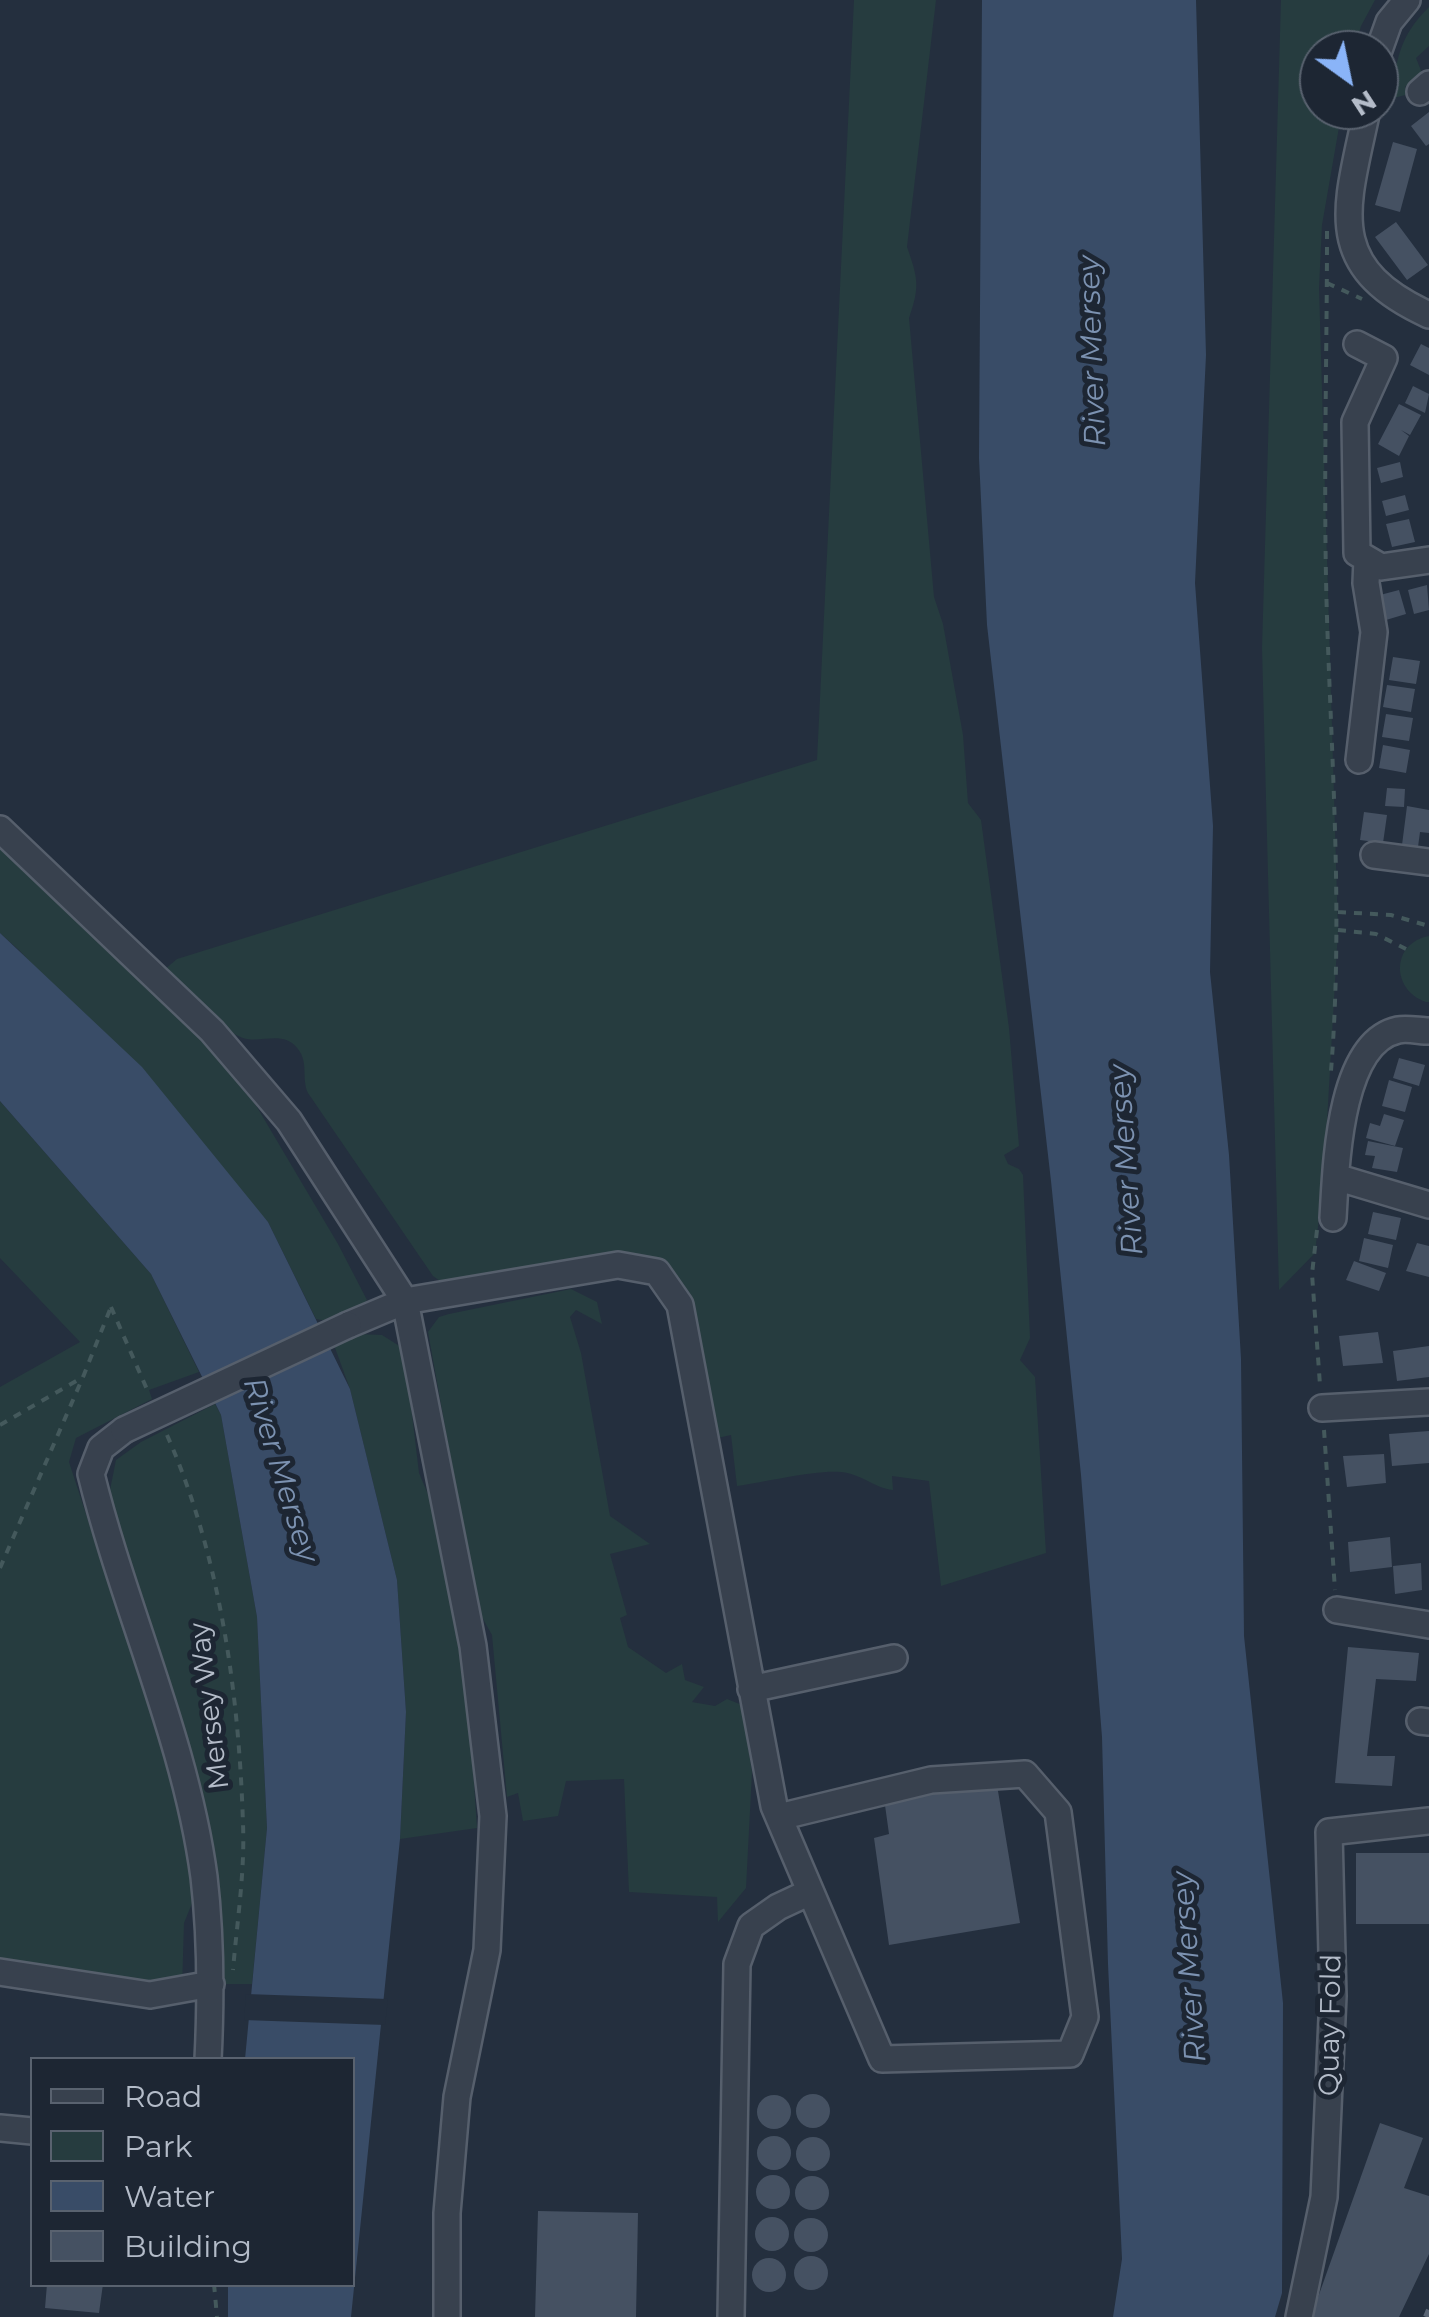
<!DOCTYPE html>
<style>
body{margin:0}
#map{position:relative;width:1429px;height:2317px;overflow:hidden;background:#242f3e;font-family:Montserrat,sans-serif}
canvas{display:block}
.legend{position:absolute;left:30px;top:2057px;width:325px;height:230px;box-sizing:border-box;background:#1d2633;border:2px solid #59626f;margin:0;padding:12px 18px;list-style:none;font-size:30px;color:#b4bcc9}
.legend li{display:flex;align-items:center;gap:20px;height:50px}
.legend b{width:50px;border:2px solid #59626f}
.north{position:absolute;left:1299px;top:30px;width:100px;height:100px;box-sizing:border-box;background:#1d2633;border:2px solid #59626f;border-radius:50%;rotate:147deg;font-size:28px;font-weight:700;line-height:40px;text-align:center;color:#b4bcc9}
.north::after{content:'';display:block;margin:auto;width:35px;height:45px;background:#8ab4f8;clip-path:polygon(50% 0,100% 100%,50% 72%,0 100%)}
</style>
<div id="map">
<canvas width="1429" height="2317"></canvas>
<ul class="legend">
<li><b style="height:12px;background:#38414e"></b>Road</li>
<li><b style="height:28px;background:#263c3f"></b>Park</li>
<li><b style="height:28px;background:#394c67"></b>Water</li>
<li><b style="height:28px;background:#455162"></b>Building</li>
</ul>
<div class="north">N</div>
</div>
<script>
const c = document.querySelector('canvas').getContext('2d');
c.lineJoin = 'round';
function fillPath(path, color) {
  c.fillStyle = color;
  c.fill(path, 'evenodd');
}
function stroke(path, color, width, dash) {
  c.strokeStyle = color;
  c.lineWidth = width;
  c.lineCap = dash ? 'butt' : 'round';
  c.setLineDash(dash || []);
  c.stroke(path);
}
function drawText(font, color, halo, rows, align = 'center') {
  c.font = font + ' Montserrat,sans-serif';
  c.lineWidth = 10;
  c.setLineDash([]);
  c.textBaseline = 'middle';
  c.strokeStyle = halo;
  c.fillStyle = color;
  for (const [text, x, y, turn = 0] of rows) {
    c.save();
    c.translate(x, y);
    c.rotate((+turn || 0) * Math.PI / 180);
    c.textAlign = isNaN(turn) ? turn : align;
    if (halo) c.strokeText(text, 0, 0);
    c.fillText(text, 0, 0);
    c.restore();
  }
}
const green = new Path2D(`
 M854,0h82l-29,247c11,31 13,40 2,71l25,279 9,27 20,111 5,68 13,17 28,208 10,118 -15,9 4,9 11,5 4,6 7,163 -10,22 15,17 11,176 -105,33 -12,-105 -37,-5 1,14c-19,-2 -31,-16 -52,-18 -27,-2 -75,10 -104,14l-6,-51 -18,4 -41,-166 -16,-14 -24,-5 -189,29 -10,-7 -125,-183c-7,-15 1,-30 -10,-44 -14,-18 -33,-7 -51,-10 -19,-3 -72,-50 -90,-63l20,-17 640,-199z
 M1281,0h94l-14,26 -7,24h-35v60h23l-20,115 -3,63 19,642 -14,244 -9,79 -36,37 -17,-642z
 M1429,7v39l-13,12 6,15 -17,14 4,7 -19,5c7,-39 9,-63 39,-92z
 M0,829l212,202 126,213 29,56 -19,25 -32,-6 -48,-97 -248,-271 -20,-18z
 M1429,936v66h-3c-35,-12 -35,-59 3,-66z
 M0,1101l151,173 48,98 -50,18 3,9 -76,39 -7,24 133,407 -94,-369 8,-40 25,-18 74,-38 6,11 36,202 10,211 -15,156h-41l-9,-105 -18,44 -2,66 -182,-27v-575l80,-45 -80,-84z
 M571,1289l26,13 5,22 -26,-14 -6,7 11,36 29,163 40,28 -40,10 17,61 -7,3 8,29 38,26 16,-9 3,16 19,7 -12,15 23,4 12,-7 15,6 10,67 -6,116 -28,34 -1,-25 -88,-5 -5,-113 -58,2 -8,35 -35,5 -5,-28 -11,4 -15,-162 -14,-25 -50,-278 11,-15 10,-3z
 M358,1334l24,1 19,12 5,17 13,109 14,33 32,144 12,178 -77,11 6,-127 -9,-132 -47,-191 -16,-44z`);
const water = new Path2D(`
 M982,0h214l10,355 -11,228 18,243 -3,146 19,183 12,204 3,277 39,367 -1,290 -7,24h-162l9,-58 -14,-295 -6,-227 -21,-262 -30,-294 -64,-556 -8,-167z
 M0,933l142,134 126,155 82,167 47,191 9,132 -6,127 -49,478h-123v-32l124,-1v-224l-107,-1 22,-231 -10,-211 -36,-202 -70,-141 -151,-173z`);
const pier = new Path2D(`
 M246,1994l142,5 -3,26 -141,-5z`);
const building = new Path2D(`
 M1429,112v32l-3,2 -15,-20z
 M1393,142l24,7 -17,63 -25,-7z
 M1396,222l32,43 -21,15 -32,-43z
 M1421,344l8,4v27l-19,-10z
 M1413,386l16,8 -4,19 -20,-10z
 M1399,404l22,11 -11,20 -9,-5 8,6 -10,20 -21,-12z
 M1400,462l3,15 -22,6 -4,-15z
 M1405,495l4,15 -23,6 -4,-15z
 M1409,519l6,23 -23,5 -6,-23z
 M1427,585l2,25 -15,4 -6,-24z
 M1399,590l7,24 -20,6 -6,-25z
 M1393,657l27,4 -4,23 -27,-4z
 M1387,685l28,4 -4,23 -28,-5z
 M1386,714l27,4 -4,23 -27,-4z
 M1383,745l27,5 -4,23 -27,-5z
 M1387,788l18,1 -1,18 -19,-1z
 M1407,806l22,4v23l-9,-1 -2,15 -16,-2z
 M1364,812l23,3 -4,28 -23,-3z
 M1399,1058l26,7 -6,21 -26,-8z
 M1389,1080l23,7 -7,25 -23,-6z
 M1384,1114l20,6 -9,26 -29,-8 4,-15 10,3z
 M1368,1141l35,7 -6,24 -25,-4 3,-12 -10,-1z
 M1373,1212l28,6 -5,22 -28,-6z
 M1364,1238l29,7 -5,23 -29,-7z
 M1417,1243l12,3v31l-23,-6z
 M1354,1261l32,12 -7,18 -33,-11z
 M1378,1332l5,31 -40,3 -4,-30z
 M1429,1346v31l-32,4 -4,-30z
 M1429,1431v32l-37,3 -3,-32z
 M1384,1454l2,29 -39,4 -4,-31z
 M1390,1537l2,30 -42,5 -2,-30z
 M1421,1563l1,27 -27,4 -2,-28z
 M1348,1647l71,6 -3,28 -40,-2 -9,77h28l-3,30 -57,-3z
 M996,1779l24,144 -131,22 -15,-107 15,-4 -5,-36z
 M1356,1853h73v71h-73z
 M796 2111a17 17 0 1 1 34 0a17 17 0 1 1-34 0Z
 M757 2112a17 17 0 1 1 34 0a17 17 0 1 1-34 0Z
 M1380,2123l43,15 -19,50 25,8v58l-30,63h-88z
 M757 2153a17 17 0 1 1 34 0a17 17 0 1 1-34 0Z
 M796 2154a17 17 0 1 1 34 0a17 17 0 1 1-34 0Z
 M756 2192a17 17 0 1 1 34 0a17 17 0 1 1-34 0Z
 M795 2193a17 17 0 1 1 34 0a17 17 0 1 1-34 0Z
 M538,2211l100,2 -2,104h-101z
 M755 2234a17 17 0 1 1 34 0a17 17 0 1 1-34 0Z
 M794 2235a17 17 0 1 1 34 0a17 17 0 1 1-34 0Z
 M794 2273a17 17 0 1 1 34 0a17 17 0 1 1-34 0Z
 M752 2275a17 17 0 1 1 34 0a17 17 0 1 1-34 0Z
 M47,2284h56l-4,29 -54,-5z`);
const path = new Path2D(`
 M1327,231c0,129 -4,258 0,387 5,151 16,302 4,453
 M1327,283l35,16
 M1338,912l53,3 38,11
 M1338,930l38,4 30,15
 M1317,1230l-5,44 8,111
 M111,1307l38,87
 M0,1425l83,-48 28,-70
 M1324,1430l11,160
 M167,1435c53,120 72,258 76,389 2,48 -6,98 -10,146
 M0,1568l83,-191
 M214,2284l3,33`);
const minor = new Path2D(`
 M1379,50l10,-28 18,-22
 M1420,92l9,-8
 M1367,110c-20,96 -46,156 62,205
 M1357,344l27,14 -29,64 2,131 24,14 48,-7
 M1359,760l15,-128 -8,-49 1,-24
 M0,829l212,202 77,90 116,180 68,345 20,170 -6,134 -30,147 -10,116v104
 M1374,855l55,7
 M1336,1177l93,28
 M1333,1218c3,-48 5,-175 65,-188 9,-2 22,1 31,1
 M348,1325l57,-24 213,-36 39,7 23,33 94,501 108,253 188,-5 15,-37 -27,-205 -33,-38 -94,6 -152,37
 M1322,1408l107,-6
 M124,1430l-23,18 -10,26c33,134 95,267 113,403 7,60 7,122 4,183
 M1337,1610l92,15
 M751,1689l143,-31
 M1420,1721l9,1
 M0,1972l150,23 61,-11
 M0,2128l32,3
 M731,2317l6,-353 14,-38 27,-19 32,-15
 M1299,2317l25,-120 9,-201 -4,-164 100,-11`);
const rail = new Path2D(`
 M1426,2317l3,-7`);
const minorBridge = new Path2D(`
 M124,1430l224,-105`);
const streetNames = [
 ["Mersey Way",210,1706,-97],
 ["Quay Fold",1331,2025,-89]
];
const waterNames = [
 ["River Mersey",1093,351,-92],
 ["River Mersey",1127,1160,-94],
 ["River Mersey",280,1470,73],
 ["River Mersey",1190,1967,-94]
];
fillPath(green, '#263c3f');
fillPath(water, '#394c67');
fillPath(pier, '#242f3e');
fillPath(building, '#455162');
stroke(minor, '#565f6c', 30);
stroke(path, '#44595c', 4, [8, 8]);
stroke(minor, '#38414e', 25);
stroke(rail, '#5a6575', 6, [10, 10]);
stroke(minorBridge, '#565f6c', 30, []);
stroke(minorBridge, '#38414e', 25);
drawText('28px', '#b4bcc9', '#1d2633', streetNames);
drawText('italic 30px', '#7c92b1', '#1d2633', waterNames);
</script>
